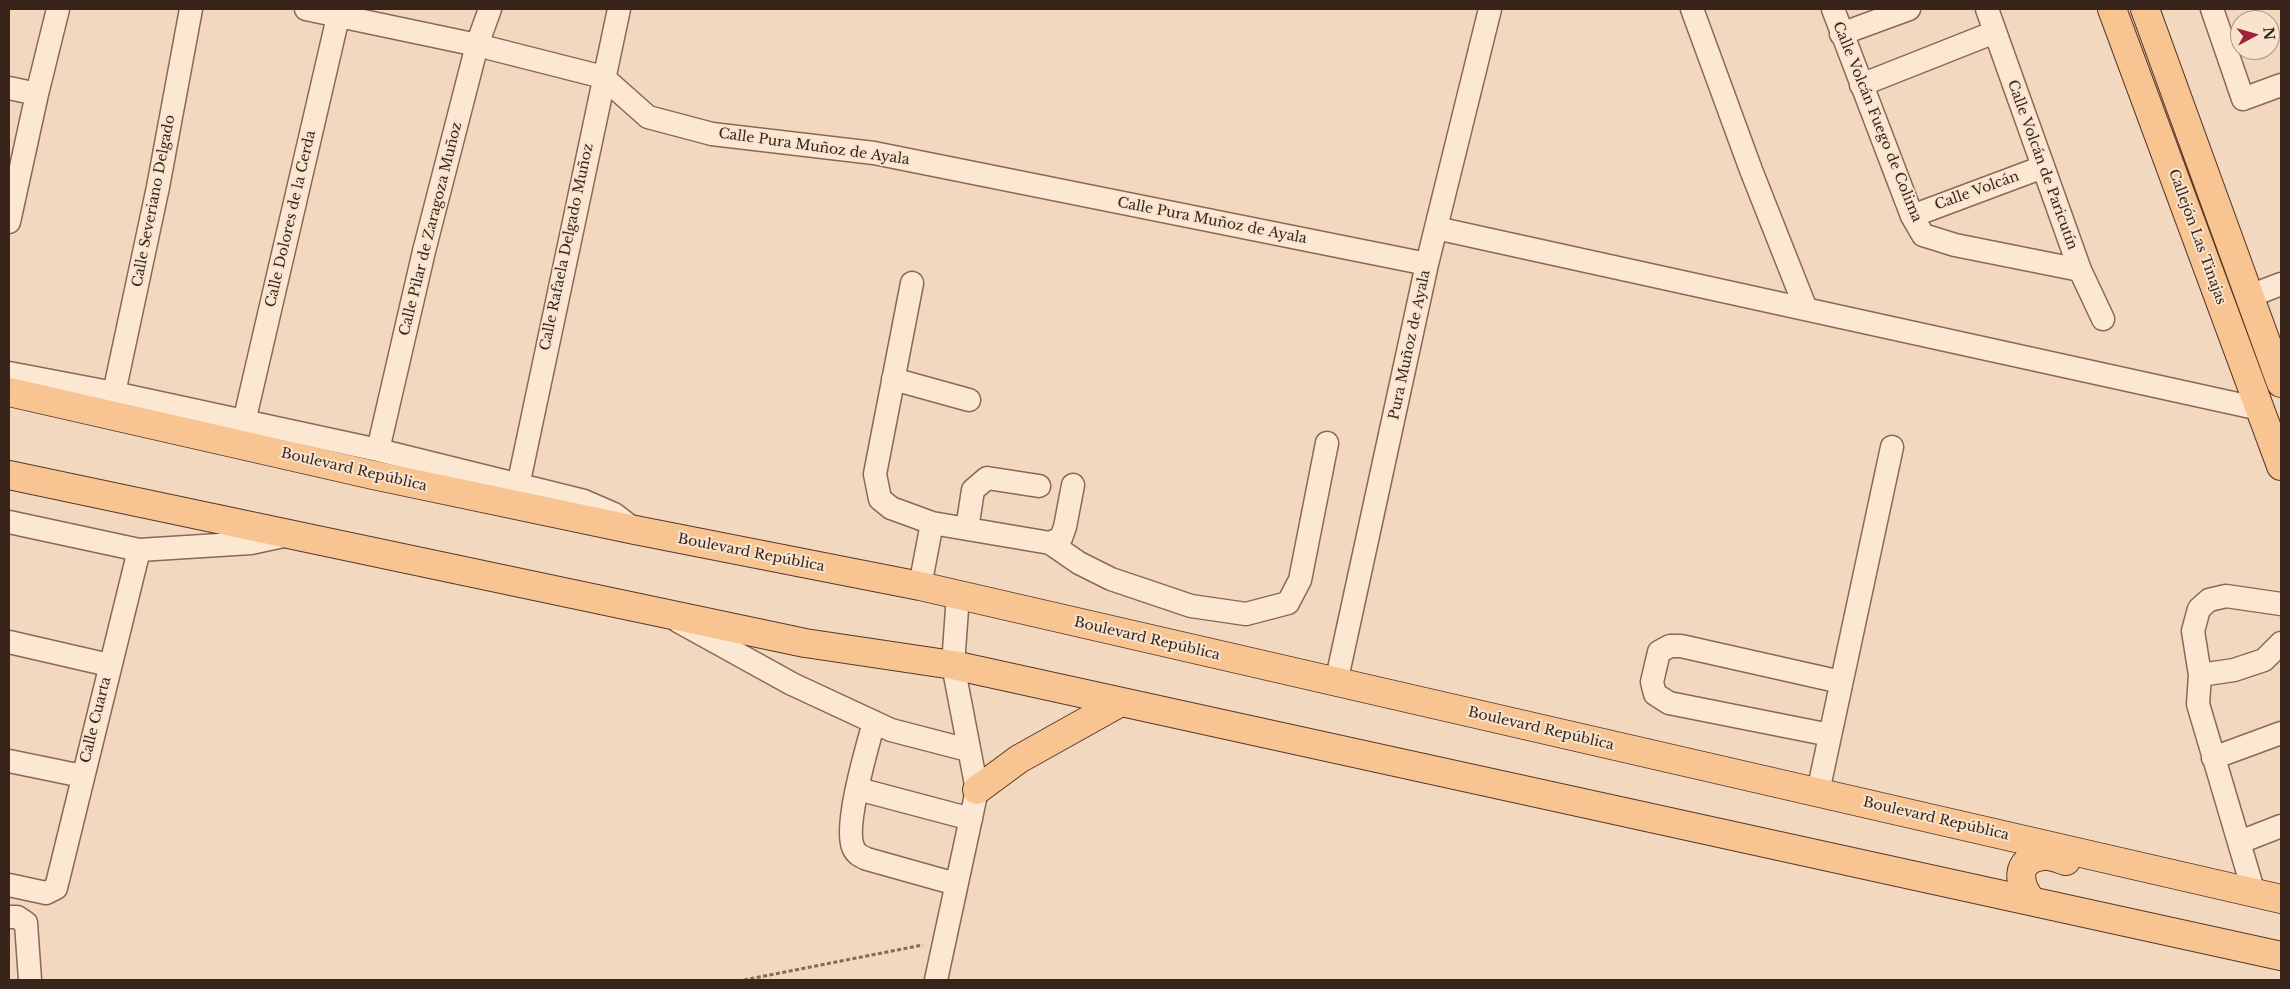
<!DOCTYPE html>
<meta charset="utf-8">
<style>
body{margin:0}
#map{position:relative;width:2290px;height:989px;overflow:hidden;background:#f1d8be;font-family:"Libre Baskerville",serif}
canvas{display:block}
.frame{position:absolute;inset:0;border:10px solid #39241b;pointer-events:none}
.north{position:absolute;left:2230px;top:10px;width:50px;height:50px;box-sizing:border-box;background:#f8e4ce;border:1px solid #ac9786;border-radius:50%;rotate:84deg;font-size:14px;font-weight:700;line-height:20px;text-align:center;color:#39241b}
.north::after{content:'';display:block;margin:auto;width:18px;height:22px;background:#9e213a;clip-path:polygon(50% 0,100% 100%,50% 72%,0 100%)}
</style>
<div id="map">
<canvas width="2290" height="989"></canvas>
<div class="frame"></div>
<div class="north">N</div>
</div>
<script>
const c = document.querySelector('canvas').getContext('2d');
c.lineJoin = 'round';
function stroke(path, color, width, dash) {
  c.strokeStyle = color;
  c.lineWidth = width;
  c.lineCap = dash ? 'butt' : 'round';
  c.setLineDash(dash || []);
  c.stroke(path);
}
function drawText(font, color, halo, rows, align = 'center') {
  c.font = font + ' "Libre Baskerville",serif';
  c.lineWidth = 4;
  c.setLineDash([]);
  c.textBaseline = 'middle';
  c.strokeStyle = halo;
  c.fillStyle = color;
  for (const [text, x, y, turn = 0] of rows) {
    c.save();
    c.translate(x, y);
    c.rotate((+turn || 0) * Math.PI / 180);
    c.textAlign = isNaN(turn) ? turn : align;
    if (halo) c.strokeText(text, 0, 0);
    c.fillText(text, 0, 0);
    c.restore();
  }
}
const path = new Path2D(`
 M744,980l179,-35`);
const minor = new Path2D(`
 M306,9l171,36 126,32 45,40 64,17 162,19 553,111
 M1692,9l59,161 55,139
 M1833,9l79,207 11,19 32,10 125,25
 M1987,9l93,261 23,49
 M2212,9l31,90 38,-14
 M1841,34l68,-25
 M1861,85l134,-53
 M9,88l28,6
 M1912,216l131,-49
 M9,222l28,-128 21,-85
 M1436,228l824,181
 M912,283l-37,191 5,25 11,9 41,15 118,20 29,20 32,16 80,27 55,8 42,-11 12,-23 27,-137
 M2250,296l31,-12
 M9,373l105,20 264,57 206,51 30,13 17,13
 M893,379l76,21
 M114,393l44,-206 33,-178
 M244,422l94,-405
 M378,450l46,-199 53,-206 13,-36
 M518,486l101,-477
 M9,522l130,28 112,-7 37,-8
 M967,529l6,-39 14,-12 52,8
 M1050,543l11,-5 4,-11 8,-42
 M920,586l12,-63
 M678,621l114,63 99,46 77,20
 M9,642l100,23
 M2200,675l34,-5 30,-10 17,-17
 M1336,683l91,-419 63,-255
 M874,722c-7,26 -30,102 -21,125 3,7 7,9 14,12l89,25
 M1830,735l-161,-32 -14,-9 -3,-12 7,-30 11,-6h11l160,36
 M2213,758l68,-25
 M9,761l73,15
 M858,789l113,30
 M1818,792l74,-345
 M2240,842l41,-16
 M9,885l37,8 10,-5 83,-338
 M2254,893l-56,-189 2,-29 -7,-44 6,-22 10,-9 17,-4 55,8
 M9,917h8l9,6 4,57
 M936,980l41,-190 -24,-125 5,-70`);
const major = new Path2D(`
 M2112,9l169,457
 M2145,9l136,374
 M9,392l364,83 262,55 285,56 1361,313
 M9,475l796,168 148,22 1328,291
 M977,790l42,-31 102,-57
 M2032,901c-14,-16 -18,-42 11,-45 7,-1 16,3 23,5`);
const streetNames = [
 ["Calle Volcán Fuego de Colima",1877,122,68],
 ["Calle Pura Muñoz de Ayala",814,147,8],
 ["Calle Volcán de Paricutín",2042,165,70],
 ["Calle Volcán",1977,191,-20],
 ["Calle Severiano Delgado",154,201,-79],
 ["Calle Dolores de la Cerda",291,219,-77],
 ["Calle Pura Muñoz de Ayala",1212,221,11],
 ["Calle Pilar de Zaragoza Muñoz",431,229,-76],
 ["Callejón Las Tinajas",2197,237,70],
 ["Calle Rafaela Delgado Muñoz",567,247,-78],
 ["Pura Muñoz de Ayala",1410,345,-78],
 ["Boulevard República",354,470,13],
 ["Boulevard República",751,553,11],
 ["Boulevard República",1147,639,13],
 ["Calle Cuarta",96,720,-76],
 ["Boulevard República",1541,729,13],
 ["Boulevard República",1936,819,13]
];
stroke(minor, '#8b6855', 25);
stroke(major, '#58372a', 30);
stroke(path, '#8b6855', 3, [4, 2.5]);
stroke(minor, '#fbe7d2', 22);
stroke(major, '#f8c592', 28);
drawText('14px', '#39241b', '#f8e4ce', streetNames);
</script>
